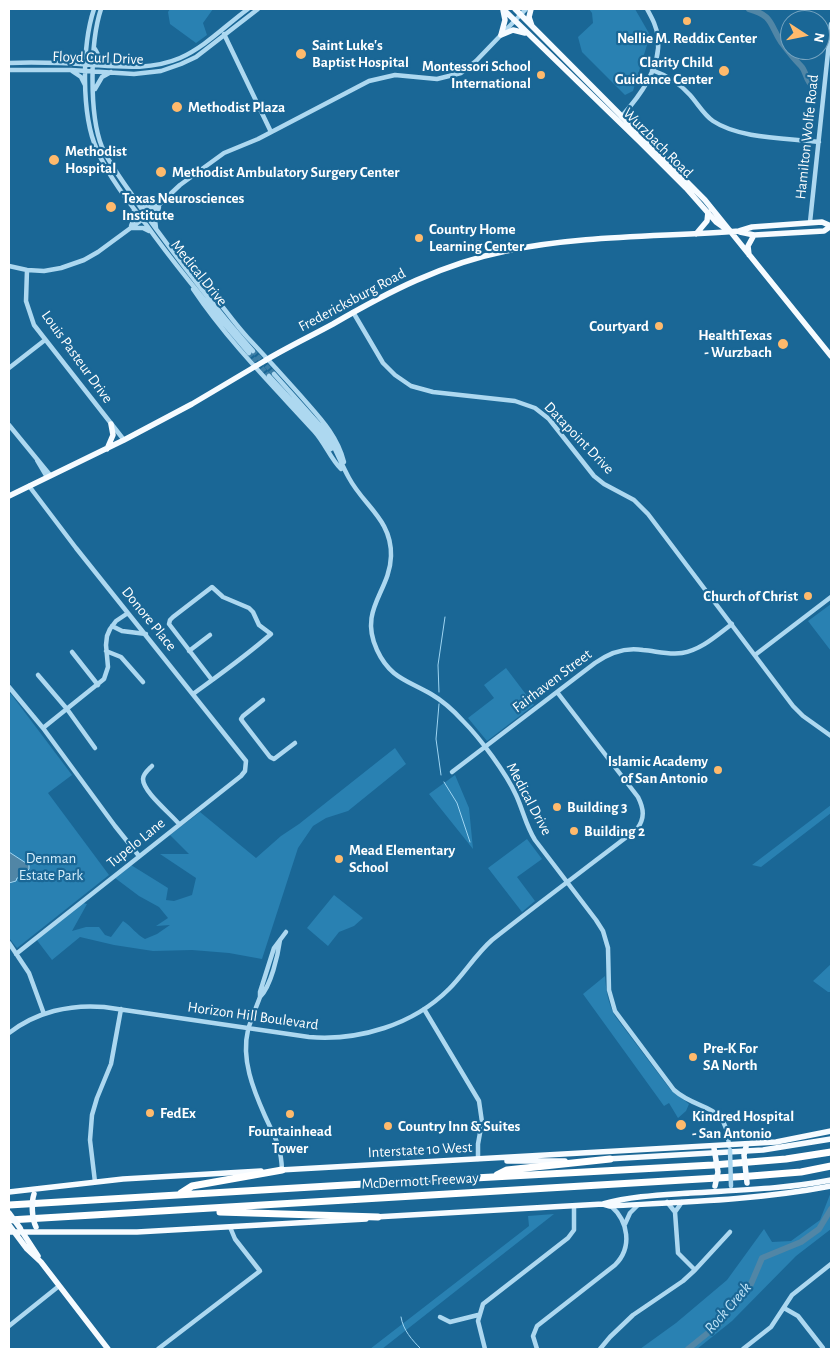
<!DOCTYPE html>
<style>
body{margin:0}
#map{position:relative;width:840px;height:1358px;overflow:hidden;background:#1a6796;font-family:"Alegreya Sans",sans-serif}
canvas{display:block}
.frame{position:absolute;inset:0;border:10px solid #fff;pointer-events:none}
.north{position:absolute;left:780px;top:10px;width:50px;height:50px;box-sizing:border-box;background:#1a6796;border:1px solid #76a4c0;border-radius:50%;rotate:101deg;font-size:14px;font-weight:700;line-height:20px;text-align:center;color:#fff}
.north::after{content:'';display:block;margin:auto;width:18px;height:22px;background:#ffba6c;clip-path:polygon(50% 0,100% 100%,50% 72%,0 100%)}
</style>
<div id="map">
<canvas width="840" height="1358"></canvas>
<div class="frame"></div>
<div class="north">N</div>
</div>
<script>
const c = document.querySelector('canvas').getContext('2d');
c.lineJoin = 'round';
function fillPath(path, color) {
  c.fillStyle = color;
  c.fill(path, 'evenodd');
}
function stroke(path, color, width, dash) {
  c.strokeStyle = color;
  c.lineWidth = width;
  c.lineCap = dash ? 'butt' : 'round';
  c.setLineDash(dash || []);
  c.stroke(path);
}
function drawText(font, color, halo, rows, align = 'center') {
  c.font = font + ' "Alegreya Sans",sans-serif';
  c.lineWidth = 4.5;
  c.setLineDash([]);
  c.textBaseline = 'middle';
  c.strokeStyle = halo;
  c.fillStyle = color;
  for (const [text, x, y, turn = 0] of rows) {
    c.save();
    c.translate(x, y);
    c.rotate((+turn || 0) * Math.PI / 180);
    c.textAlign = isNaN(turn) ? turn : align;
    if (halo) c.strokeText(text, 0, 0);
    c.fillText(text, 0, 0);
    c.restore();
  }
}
const green = new Path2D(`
 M170,9h43l-10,14 4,12 -11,8 -26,-19 -2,-12z
 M589,9h46l15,26 -17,56 -8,4 -43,-43 -4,-15 15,-14 -1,-10z
 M831,604v47l-23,-30z
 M506,668l28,37 -47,36 -19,-23 26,-20 -10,-13z
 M9,694h2l61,81 -24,18 61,82 -92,73 -8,-10z
 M395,748l11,16 -58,47 -22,7 -13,8 -15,22 -36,111 -33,-6 -37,-3 -39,1 -39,-6 -34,-8 -28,23 -16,-21 47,-36 4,1 -15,27 14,-4h13l6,8 6,2 12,-16c8,5 14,14 22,18l12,-5 13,-9 -14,1 12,-8 -9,-11 -20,-11 -24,-18 16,-13 37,23 -2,12 8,1 18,-6 4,-17 -36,-24h29l-19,-19 30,-23 56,46 25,-22 18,-12z
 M455,775l14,33 4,41 -44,-55z
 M831,805v8l-70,54 -9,-2z
 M527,839l15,20 -25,18 18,24 -13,11 -34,-44z
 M334,895l29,23 -9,8 -15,6 -11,14 -21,-18z
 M831,964v28h-3l-15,-11z
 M605,976c1,15 3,26 10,40l55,73 19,15 -3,7 -8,7 -9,-15 -5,3 -81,-112z
 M831,1192v37l-35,27 -64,65 -35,28h-57l36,-26 51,-43 37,-51 8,13 19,-1 29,-21z
 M554,1214l-172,135h-12l159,-123 -1,-10z`);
const water = new Path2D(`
 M9,852l20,13v4l-7,8 -5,1 -1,3 -7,2z`);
const stream = new Path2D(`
 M439,692l-1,-27 7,-48
 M439,704l-3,35 5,36
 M444,782l13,21 13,39
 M401,1317c2,13 11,23 20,32`);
const river = new Path2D(`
 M749,9c24,7 20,14 32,33 6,8 13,17 20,24 6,6 4,15 12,20
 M688,1349l31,-25 9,-19 23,-21 11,-26 39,-16 18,-13 12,-20`);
const minorTunnel = new Path2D(`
 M253,351l21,23
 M249,353l20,23`);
const minor = new Path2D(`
 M94,9c-12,36 -13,106 3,141 12,27 30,50 48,73 32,45 68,88 104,130
 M101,9c-11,33 -12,106 1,138 10,22 26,41 39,61 35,49 72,98 112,143
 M224,34l47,98
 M95,49l5,9 10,6
 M9,63c28,-1 56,0 84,2 29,2 59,5 87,-7 25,-11 46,-33 68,-49
 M71,64l8,-5 7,-8
 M9,70h62l63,4 27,-3 20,-7 15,-7 62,-48
 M652,70c14,5 28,14 38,25 8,9 14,20 23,26 27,18 74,17 106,21
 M72,71l9,6 4,8
 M95,89l7,-12 9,-5
 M621,117c19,-21 40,-49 37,-79 -1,-11 -6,-20 -11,-29
 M139,205l8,2 11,-1
 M810,222l21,-198
 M131,226l3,-8v-8
 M132,228h11l6,3
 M156,228l-1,-8 4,-13
 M9,266l18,4 17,1 17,-3 23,-8 14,-8 49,-36 33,-31 44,-32 34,-14 111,-58 26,-6 42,4 24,-6 15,-12 50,-52
 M27,270l-1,31 8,24 90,115
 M193,274c22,19 36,44 55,64 18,19 35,38 52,57 18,21 37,39 44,67
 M193,289c35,52 79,96 121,142 11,12 16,27 27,38
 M353,312l30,51 12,12 16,11 22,6 82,9 20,7 14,11 45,57 10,8 30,16 14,14 145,192 10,10 28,20
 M9,368l36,-28
 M274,374l51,57c10,15 15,31 24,47 15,28 43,42 42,78 -1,36 -33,53 -14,94 13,28 30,30 54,44 12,7 23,17 32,27 17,17 43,52 53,74 7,15 10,31 19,45l61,80 7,11 5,17 1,42 6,21 59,79c26,23 53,11 55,56
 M269,376l50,54 12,19
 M9,425l41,50
 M37,460l10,17
 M112,626l10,5 24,3
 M106,651l15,6 22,25
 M189,651l21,-16
 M72,652l26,33
 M755,655l76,-58
 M38,675l29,34 28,39
 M9,687l34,41 72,98 24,30
 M193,694c26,-19 53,-38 78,-60l-12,-9 -6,-13 -4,-4 -26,-11 -11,-10 -39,30 -3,3 -1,4 43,56
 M263,700l-20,16 -2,3 2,3 27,35 4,2 21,-16
 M43,728l61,-49 4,-12 -2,-22 1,-9 3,-7 6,-8 12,-8
 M152,766c-4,4 -9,8 -9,13 0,13 28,35 36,45
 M452,772l143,-109c14,-10 31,-16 48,-13 13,1 25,5 39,3 19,-3 34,-17 50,-29
 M9,943l20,30 15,41
 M16,954l225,-178 4,-5 1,-10 -170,-213 -47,-62
 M260,997c11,-11 18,-42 20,-57
 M424,1009l55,92 3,21 -4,22v15
 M9,1033c27,-21 61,-29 95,-26l205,30c50,4 104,-12 140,-48 15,-15 27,-35 43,-49 48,-38 97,-74 145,-111 8,-11 7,-20 1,-32l-81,-105
 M282,1170c-1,-25 -7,-32 -17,-54 -12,-27 -24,-57 -17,-86 3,-11 8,-22 12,-33v-5l14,-44 12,-16
 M95,1182l-5,-42 2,-25 5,-17 14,-34 10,-55
 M667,1202l8,10 7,-10
 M675,1212l3,41 17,17
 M625,1224l5,-11 8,-8
 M784,1308l14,8 25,32
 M440,1317l10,5 28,-7
 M9,1326l50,-40
 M158,1349l102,-78 -25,-32 -5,-12
 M485,1349l-7,-28 5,-17 85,-66 6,-8v-24
 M537,1349l-4,-13 4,-10 78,-61c18,-18 13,-44 -4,-59
 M600,1349l10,-12 23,-22 50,-34 12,-11 35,-38
 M743,1349l28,-22 21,-32 39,-31`);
const major = new Path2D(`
 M503,9l137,133 46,46 30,34 10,7
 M515,9l190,191 126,156
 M531,9l-2,8 3,9
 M501,35l12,-5 12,3
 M501,35l4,-15 -2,-10
 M740,232l14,3 70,-4 7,-5
 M696,234l11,-13 1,-9
 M749,255l-1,-9 6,-11
 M266,360c22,-13 45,-24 67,-36 55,-32 109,-60 173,-73 76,-16 156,-14 233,-20l13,-4 70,-5 9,4
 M107,449l6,-14 -2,-11
 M9,496l115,-56 68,-36 64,-38
 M607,1159l156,-9 68,-11
 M507,1161h58
 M280,1170l496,-28 55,-11
 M9,1192l114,-13 138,-8
 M603,1204l7,2c74,-4 148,-6 221,-20
 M375,1217l228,-13c29,-8 58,-9 87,-11 48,-3 95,-4 141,-13
 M9,1225l18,24 14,13 67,87
 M21,1230l17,26
 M9,1232h128l229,-13`);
const highway = new Path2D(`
 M497,1175l10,-5 103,-11
 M181,1193l11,-7 90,-16
 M9,1205l337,-20 367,-20 73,-6 45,-7
 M220,1212l158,5
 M9,1220l742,-44 50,-4 30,-6`);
const minorBridge = new Path2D(`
 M730,1150l1,36`);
const majorBridge = new Path2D(`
 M256,366l10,-6
 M746,1147l-2,8 3,28
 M714,1148l4,24 -3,14
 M34,1194c-3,9 -2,25 2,33
 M9,1213l11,15`);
const markers = [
 [687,21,5,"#ffba6c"],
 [301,54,6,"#ffba6c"],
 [724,71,6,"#ffba6c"],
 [541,75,5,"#ffba6c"],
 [177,107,6,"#ffba6c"],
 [54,160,6,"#ffba6c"],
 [161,172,6,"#ffba6c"],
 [111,207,6,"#ffba6c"],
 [419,238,5,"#ffba6c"],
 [659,326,5,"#ffba6c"],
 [783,344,6,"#ffba6c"],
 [808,596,5,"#ffba6c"],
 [718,770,5,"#ffba6c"],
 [557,807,5,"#ffba6c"],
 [574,831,5,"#ffba6c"],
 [339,859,5,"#ffba6c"],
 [693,1057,5,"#ffba6c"],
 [150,1113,5,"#ffba6c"],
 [290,1114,5,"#ffba6c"],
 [681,1125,6,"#ffba6c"],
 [388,1126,5,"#ffba6c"]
];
const poiNames = [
 ["Nellie M. Reddix Center",687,38,"center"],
 ["Saint Luke's",312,45],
 ["Baptist Hospital",312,62],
 ["Clarity Child",713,62,"right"],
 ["Guidance Center",713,79,"right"],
 ["Montessori School",531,66,"right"],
 ["International",531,83,"right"],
 ["Methodist Plaza",188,107],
 ["Methodist",65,151],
 ["Hospital",65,168],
 ["Methodist Ambulatory Surgery Center",172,172],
 ["Texas Neurosciences",122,198],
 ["Institute",122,215],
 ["Country Home",429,229],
 ["Learning Center",429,246],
 ["Courtyard",649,326,"right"],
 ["HealthTexas",772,335,"right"],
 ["- Wurzbach",772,352,"right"],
 ["Church of Christ",798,596,"right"],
 ["Islamic Academy",708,761,"right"],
 ["of San Antonio",708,778,"right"],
 ["Building 3",567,807],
 ["Building 2",584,831],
 ["Mead Elementary",349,850],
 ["School",349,867],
 ["Pre-K For",703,1048],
 ["SA North",703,1065],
 ["FedEx",160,1113],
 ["Kindred Hospital",692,1116],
 ["- San Antonio",692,1133],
 ["Country Inn & Suites",398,1126],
 ["Fountainhead",290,1131,"center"],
 ["Tower",290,1148,"center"]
];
const streetNames = [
 ["Floyd Curl Drive",98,58,2],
 ["Hamilton Wolfe Road",807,137,-84],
 ["Wurzbach Road",658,143,45],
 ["Medical Drive",199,273,51],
 ["Fredericksburg Road",352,300,-28],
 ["Louis Pasteur Drive",77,357,54],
 ["Datapoint Drive",579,438,46],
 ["Donore Place",149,619,51],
 ["Fairhaven Street",552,681,-37],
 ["Medical Drive",529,799,62],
 ["Tupelo Lane",136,843,-39],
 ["Horizon Hill Boulevard",253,1016,8],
 ["Interstate 10 West",420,1150,-3],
 ["McDermott Freeway",420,1181,-3]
];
const parkNames = [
 ["Denman",51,858],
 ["Estate Park",51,875]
];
const waterNames = [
 ["Rock Creek",728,1308,-49]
];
fillPath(green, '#2981b2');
fillPath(water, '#5186a6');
stroke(water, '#9fd5f2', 1);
stroke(stream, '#9fd5f2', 1);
stroke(river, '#5186a6', 6);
stroke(minorTunnel, '#3c7ea6', 4.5, [4.5, 2]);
stroke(minor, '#add8f0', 4.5);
stroke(major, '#f6fbff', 5.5);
stroke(highway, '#fff', 7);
stroke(minorBridge, '#add8f0', 4.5);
stroke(majorBridge, '#f6fbff', 5.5);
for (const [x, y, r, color] of markers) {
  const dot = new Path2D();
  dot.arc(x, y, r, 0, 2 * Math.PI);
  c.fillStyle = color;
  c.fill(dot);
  stroke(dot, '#1a6796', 2);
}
drawText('bold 15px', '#fff', '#1a6796', poiNames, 'left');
drawText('15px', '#fff', '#1a6796', streetNames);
drawText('15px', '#d3edfb', '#1a6796', parkNames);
drawText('italic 16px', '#c0e4f8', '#1a6796', waterNames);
</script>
